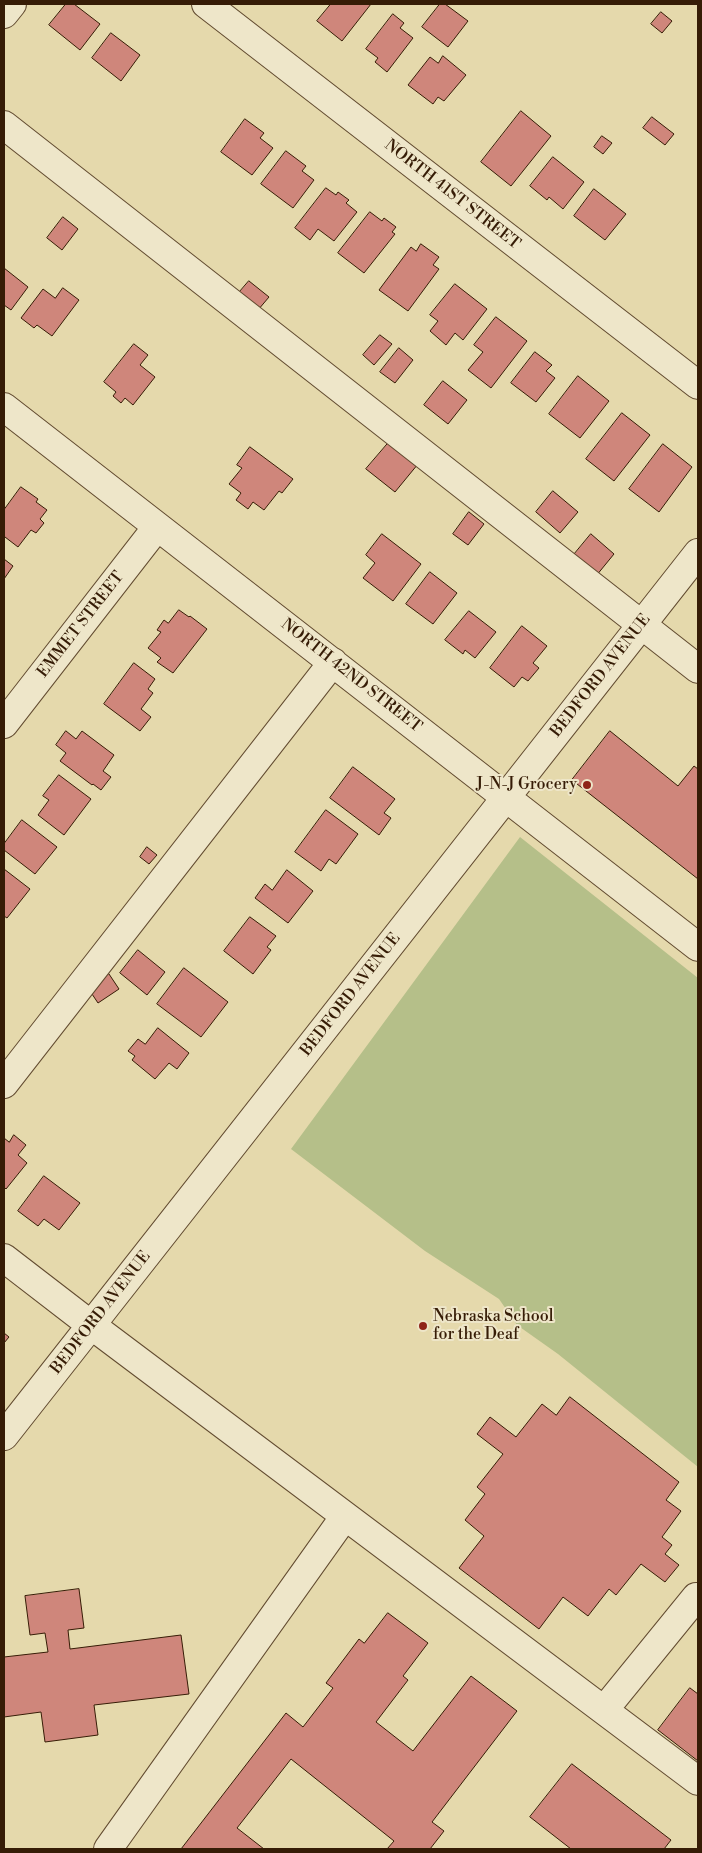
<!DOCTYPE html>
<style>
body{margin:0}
#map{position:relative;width:702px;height:1853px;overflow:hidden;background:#e5d9ac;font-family:"Libre Bodoni",serif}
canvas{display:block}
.frame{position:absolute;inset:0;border:5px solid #361c06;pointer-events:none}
</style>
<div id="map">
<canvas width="702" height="1853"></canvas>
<div class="frame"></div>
</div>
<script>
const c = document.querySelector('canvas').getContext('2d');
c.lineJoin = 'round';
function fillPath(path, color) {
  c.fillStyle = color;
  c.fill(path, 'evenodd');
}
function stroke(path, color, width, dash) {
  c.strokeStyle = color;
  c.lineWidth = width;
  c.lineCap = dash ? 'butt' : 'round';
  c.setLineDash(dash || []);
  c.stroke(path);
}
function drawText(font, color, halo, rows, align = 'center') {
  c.font = font + ' "Libre Bodoni",serif';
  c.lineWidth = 4;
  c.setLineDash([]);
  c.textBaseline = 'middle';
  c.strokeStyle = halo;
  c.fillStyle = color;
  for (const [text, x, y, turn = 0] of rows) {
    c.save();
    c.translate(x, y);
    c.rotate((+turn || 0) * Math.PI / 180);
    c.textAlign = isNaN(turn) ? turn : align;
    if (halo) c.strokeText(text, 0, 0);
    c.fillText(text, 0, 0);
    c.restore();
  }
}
const green = new Path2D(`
 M520,837l178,141v489l-140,-113 -41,-29 -18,-26 -74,-48 -134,-102z`);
const building = new Path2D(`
 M66,4h8l26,20 -20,26 -31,-25z
 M331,4h40l-29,37 -25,-20z
 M440,4h5l23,17 -20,26 -26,-20z
 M661,12l11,9 -10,12 -11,-9z
 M393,14l11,9 -4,5 13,10 -26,34 -12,-10 3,-4 -12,-9z
 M111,33l29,22 -19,26 -29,-23z
 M443,56l23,19 -22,26 -6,-4 -5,7 -25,-19 22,-28 8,6z
 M521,111l30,25 -40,50 -30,-24z
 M652,117l22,17 -9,11 -22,-17z
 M245,119l19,14 -4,5 13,10 -21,27 -31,-23z
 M602,136l10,7 -9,11 -9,-7z
 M286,151l20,15 -4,5 12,9 -21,28 -32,-24z
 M553,157l31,25 -21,27 -14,-12 -2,3 -17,-14z
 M326,188l10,7 2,-3 11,8 -3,3 11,9 -23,29 -16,-12 -8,11 -15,-12z
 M594,189l32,25 -21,26 -31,-24z
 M370,212l12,9 2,-3 12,9 -4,5 3,2 -31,39 -26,-20z
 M63,217l15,12 -16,21 -15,-12z
 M421,244l18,13 -6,8 6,4 -31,42 -29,-21 32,-43 5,4z
 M4,268l24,19 -17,23 -7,-5z
 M249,281l20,16 -11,13 -21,-15z
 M455,284l32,25 -24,31 -8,-7 -9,12 -16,-14 8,-10 -8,-6z
 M63,288l16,12 -27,36 -15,-11 -3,3 -13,-10 22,-29 12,9z
 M496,317l31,24 -36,47 -23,-18 15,-18 -9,-7z
 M380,335l12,9 -18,21 -11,-10z
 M134,344l14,11 -8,10 15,12 -22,28 -8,-7 -4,5 -8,-7 3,-4 -12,-10z
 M399,348l14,12 -18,23 -15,-11z
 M535,352l17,13 -6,6 9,7 -19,24 -25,-19z
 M578,376l31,25 -29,37 -31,-24z
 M443,381l24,19 -19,24 -24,-19z
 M622,413l28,22 -36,46 -28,-22z
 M390,441l28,23 -23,28 -29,-23z
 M663,444l29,23 -33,45 -30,-23z
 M250,447l43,32 -11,14 -3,-2 -15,19 -11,-8 -5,7 -12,-9 5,-7 -12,-9 13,-16 -5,-3z
 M21,487l17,12 -2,3 11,8 -7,9 4,4 -8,10 -5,-3 -13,17 -13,-10 -1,1v-28z
 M553,491l25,21 -18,21 -24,-21z
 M469,512l15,12 -16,21 -15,-11z
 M382,534l39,30 -28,37 -30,-23 12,-15 -9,-8z
 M591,534l23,20 -18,22 -24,-19z
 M4,559l9,7 -9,13z
 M430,572l27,21 -24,31 -27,-20z
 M179,610l10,7 1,-1 17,13 -34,44 -16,-11 4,-4 -13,-10 13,-16 -4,-2 7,-10 4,3z
 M469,611l27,21 -21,26 -10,-8 -2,4 -18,-14z
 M522,626l25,20 -14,17 6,5 -11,13 -6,-4 -8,10 -24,-19z
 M134,663l21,16 -7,10 5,4 -12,16 10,8 -11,14 -36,-27z
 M66,731l10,8 6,-8 32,24 -11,16 8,6 -10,13 -8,-6 -1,1 -32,-24 6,-8 -10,-8z
 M610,731l68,55 16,-20 4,3v110l-126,-99z
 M353,767l42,32 -11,14 7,5 -12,17 -49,-37z
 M59,775l32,24 -27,36 -26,-20 11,-15 -6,-4z
 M326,810l32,24 -22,30 -7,-5 -8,12 -26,-19z
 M22,820l35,27 -22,27 -31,-24v-6z
 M147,847l10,8 -8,9 -9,-7z
 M4,869l26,20 -23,29 -3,-2z
 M287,870l26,21 -25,32 -33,-25 10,-14 7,6z
 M250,917l26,19 -9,11 4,3 -18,24 -29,-23z
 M138,950l27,22 -18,23 -27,-22z
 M184,968l44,34 -27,35 -44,-33z
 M109,974l10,15 -21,14 -10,-15z
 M158,1028l31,25 -12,16 -8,-6 -14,16 -23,-19 3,-4 -7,-5 10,-12 7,5z
 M14,1135l12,10 -8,10 9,8 -21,26 -2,-2v-49l5,4z
 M44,1176l36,27 -21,27 -15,-11 -6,7 -20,-15z
 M4,1333l5,4 -5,6z
 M570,1397l109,85 -13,18 15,11 -19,26 10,8 -7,9 14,11 -14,17 -24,-18 -25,31 -7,-6 -21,27 -25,-19 -24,32 -80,-61 25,-32 -19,-16 20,-26 -8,-7 26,-33 -26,-20 13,-17 26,20 26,-33 14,11z
 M79,1589l5,39 -16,2 2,19 111,-14 8,59 -95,11 4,30 -53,7 -4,-30 -37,5v-60l44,-5 -3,-19 -15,2 -5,-39z
 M388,1613l40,30 -25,33 5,4 -32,42 37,29 58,-75 46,35 -85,111 12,9 -14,18h-43l7,-8 -103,-82 -54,69 27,21h-83l105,-136 17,14 30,-39 -7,-5 33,-44 5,4z
 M690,1688l8,6v67l-40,-31z
 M572,1764l99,76 -7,9h-93l-41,-32z`);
const minor = new Path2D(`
 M206,4l492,381
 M4,14l8,-10
 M4,125l694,544
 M4,407l694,540
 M4,724l153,-197
 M4,1084l329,-422
 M4,1258l87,67 607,456
 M4,1436l694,-883
 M604,1710l92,-113 2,1
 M108,1849l237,-333`);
const markers = [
 [587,785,5,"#8f2418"],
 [423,1326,5,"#8f2418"]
];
const streetNames = [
 ["NORTH 41ST STREET",452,195,38],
 ["EMMET STREET",81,625,-52],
 ["NORTH 42ND STREET",351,676,38],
 ["BEDFORD AVENUE",601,676,-52],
 ["BEDFORD AVENUE",351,995,-52],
 ["BEDFORD AVENUE",101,1313,-52]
];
const poiNames = [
 ["J-N-J Grocery",577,785],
 ["Nebraska School",433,1317,"left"],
 ["for the Deaf",433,1335,"left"]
];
fillPath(green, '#b5bf89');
fillPath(building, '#cf867b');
stroke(building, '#361c06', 1);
stroke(minor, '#624b30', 30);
stroke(minor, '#eee6c9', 28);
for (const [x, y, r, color] of markers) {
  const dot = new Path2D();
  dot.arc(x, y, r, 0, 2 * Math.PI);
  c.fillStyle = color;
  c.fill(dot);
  stroke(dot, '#eee6c9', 2);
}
drawText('16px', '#361c06', '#eee6c9', streetNames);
drawText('16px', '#361c06', '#eee6c9', poiNames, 'right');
</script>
